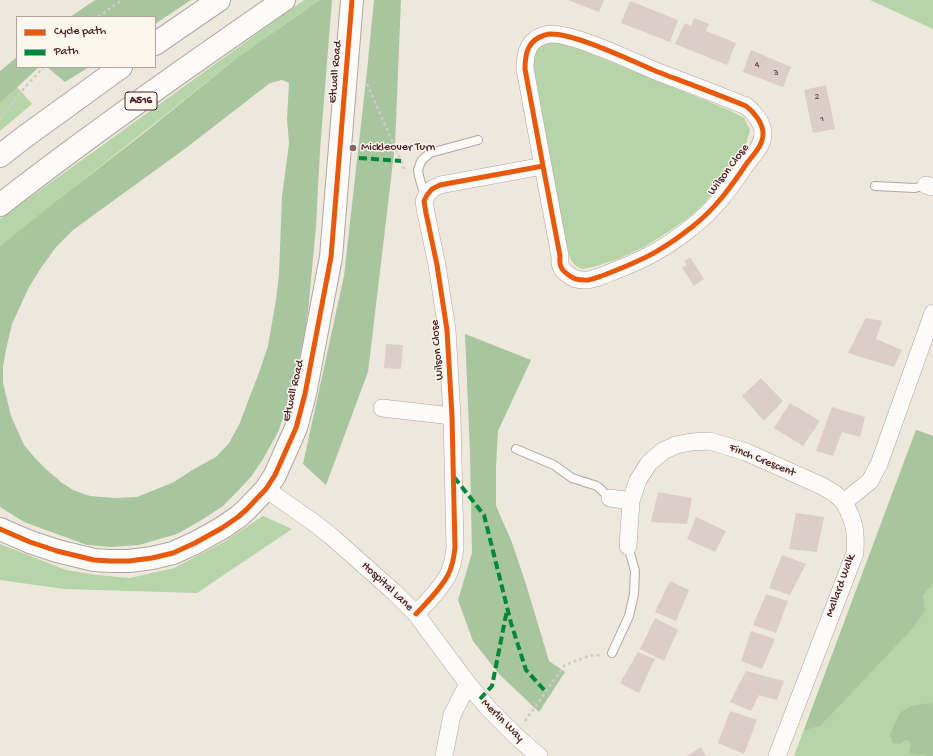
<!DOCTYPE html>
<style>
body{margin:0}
#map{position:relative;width:933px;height:756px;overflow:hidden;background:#eee7dc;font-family:"Gochi Hand",sans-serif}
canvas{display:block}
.legend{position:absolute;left:16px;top:16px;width:140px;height:52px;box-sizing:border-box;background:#fbf7ec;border:1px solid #b4a19f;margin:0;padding:5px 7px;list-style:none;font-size:12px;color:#4a1f2b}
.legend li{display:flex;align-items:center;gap:8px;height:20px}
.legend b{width:20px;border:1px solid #b4a19f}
</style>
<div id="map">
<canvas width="933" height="756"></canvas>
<ul class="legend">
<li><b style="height:5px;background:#e8590c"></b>Cycle path</li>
<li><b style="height:5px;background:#00873e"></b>Path</li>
</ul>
</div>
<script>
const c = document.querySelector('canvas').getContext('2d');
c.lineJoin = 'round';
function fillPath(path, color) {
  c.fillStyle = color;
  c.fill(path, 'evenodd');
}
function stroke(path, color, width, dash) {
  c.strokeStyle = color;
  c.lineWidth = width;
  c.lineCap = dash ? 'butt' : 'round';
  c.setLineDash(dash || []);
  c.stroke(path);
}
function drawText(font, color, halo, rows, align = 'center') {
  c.font = font + ' "Gochi Hand",sans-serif';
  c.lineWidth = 3;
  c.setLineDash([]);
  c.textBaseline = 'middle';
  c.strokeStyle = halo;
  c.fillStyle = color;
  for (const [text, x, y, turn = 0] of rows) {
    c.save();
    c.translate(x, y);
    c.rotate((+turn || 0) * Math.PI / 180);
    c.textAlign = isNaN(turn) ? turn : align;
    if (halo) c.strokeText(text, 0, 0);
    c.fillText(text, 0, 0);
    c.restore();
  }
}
const green = new Path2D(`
 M304,0h16l-82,57 -238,189v-27z
 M870,0h63v29z
 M547,41l15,1 167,68 15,8 6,12 -4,14 -16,27 -14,18 -12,15 -16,14 -20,14 -24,15 -26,12 -25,8 -11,2 -7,-4 -4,-5 -2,-5 -5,-21 -30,-166 -2,-6 3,-12z
 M17,87l15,17 -32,27v-28z
 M916,430l17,6v320h-139z
 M263,516l29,13 -95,64 -133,-4 -64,-9v-36l66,26 31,5 33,3 44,-10 50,-26z`);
const forest = new Path2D(`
 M95,0h96l-36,24v-7h-85z
 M320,0h12l-12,150 -4,76 -8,86 -5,31 -15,61 -10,28 -15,27 -12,18 -28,29 -23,15 -23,13 -38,11 -29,2 -23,-2 -63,-23 -24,-15v-261l50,-40 94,-73 37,-30 57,-46zM282,80l7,3 -2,36 2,24 -7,54 -3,77 -3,26 -8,46 -8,24 -21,55 -10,18 -13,14 -22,12 -20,13 -37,15 -23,1 -24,-2 -17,-6 -12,-8 -14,-12 -12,-12 -11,-13 -13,-29 -8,-33v-17l4,-21 5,-21 17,-37 12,-19 15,-21 17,-17 113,-82 84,-65z
 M374,0h27l-6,145 -27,227 -42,113 -23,-21 41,-188 23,-205z
 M17,57v10h22l-39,36v-32z
 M47,67h42l-24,15z
 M465,334l66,26 -33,71 -2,36v39l15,34 14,41 24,80 16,11 -26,40 -40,-38 -26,-33 -15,-41 14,-47 -2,-100z
 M916,430l17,6v148l-10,11 2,16 -13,18 -92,97 -16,4z
 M931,703l2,2v51h-7l-2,-2c-6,2 -9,2 -15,-2l2,-9 -3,-3h-2l-7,4 -6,-1 -3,-8 9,-21 11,-8z`);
const building = new Path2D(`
 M568,0h36l-5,12z
 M630,1l48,19 -8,22 -49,-19z
 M694,18l15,6 -3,7 30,12 -9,22 -52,-21 10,-21 6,3z
 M751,50l40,17 -8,20 -40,-15z
 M826,85l9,44 -22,4 -9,-43z
 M690,257l14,22 -10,7 -12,-18 5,-3 -3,-4z
 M866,318l16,3 -6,18 26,11 -8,17 -46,-14z
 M386,344l17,1 -2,24 -17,-1z
 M761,378l22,23 -19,20 -22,-25z
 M790,403l30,18 -17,25 -29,-18z
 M832,407l33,10 -5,20 -18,-5 -9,24 -17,-5z
 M658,492l34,6 -5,26 -36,-2z
 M796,513l28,4 -7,35 -28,-3z
 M696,517l30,14 -11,21 -28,-13z
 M782,555l24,9 -16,31 -21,-7z
 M670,581l19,9 -13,31 -21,-9z
 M766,594l22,7 -12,32 -23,-8z
 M655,618l23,12 -14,31 -24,-12z
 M751,631l24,8 -13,30 -21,-8z
 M638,652l17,7 -16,34 -19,-10z
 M746,671l38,10 -7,19 -18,-5 -8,16 -21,-9z
 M730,711l27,9 -13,34 -26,-11z
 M701,747l5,9h-19z`);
const path = new Path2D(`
 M98,17l24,-17
 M367,84l34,77 3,8
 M0,119l26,-33 18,-19
 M525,721l40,-56 24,-9 11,-1`);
const lane = new Path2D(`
 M875,186l40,2 11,-3
 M427,195l-5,-8 -3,-11 -1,-6 2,-6 2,-4 8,-7 48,-13
 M516,449l38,16 18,13 25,8 13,12
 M612,653l17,-37 5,-22 1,-23 -7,-25`);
const street = new Path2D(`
 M926,185l7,2
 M382,408l70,8
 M266,489l47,33 18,14 63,56 22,22 52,70 20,24 30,30 21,18
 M610,498l21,3
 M628,546l3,-45 7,-21 11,-17 14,-12 13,-6 15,-3 19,-1 36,11 76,34 12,7 10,9
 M416,614c11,-12 24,-24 32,-39 4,-8 6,-18 7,-27l-3,-132 -5,-86 -10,-65 -11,-52 -2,-12 3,-6 5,-6 8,-4 103,-19 -18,-97c0,-16 3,-29 20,-34 20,-7 91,28 113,37 29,11 59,22 88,34 8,6 17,17 17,28 0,11 -9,20 -16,29 -16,24 -32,46 -55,64 -9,7 -19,15 -30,21 -16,11 -40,20 -58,27 -6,2 -14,6 -20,5 -5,0 -10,-1 -14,-4 -9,-6 -11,-10 -10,-20l-17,-90
 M444,756l8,-41 16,-31
 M777,756l78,-203c1,-23 0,-30 -11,-51l26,-21 9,-17 54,-151`);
const secondary = new Path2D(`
 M0,529l30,13 27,9 37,9 16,1h19l23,-3 21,-5 22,-10 27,-15 16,-11 8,-7 20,-21 9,-14 21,-47 9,-34 26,-137 21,-257`);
const highway = new Path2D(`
 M155,44l64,-44
 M0,156l23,-18 98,-71
 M0,205c92,-72 188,-139 284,-205`);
const quiet = new Path2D(`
 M359,158l42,3
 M454,477l30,38 27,108 15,47 20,22
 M480,699l12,-13 15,-76`);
const cycleway = new Path2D(`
 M0,529l30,13 27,9 37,9 16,1h19l23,-3 21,-5 22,-10 27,-15 16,-11 8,-7 20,-21 9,-14 21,-47 9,-34 26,-137 21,-257
 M416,614c11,-12 24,-24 32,-39 4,-8 6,-18 7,-27l-3,-132 -5,-86 -10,-65 -11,-52 -2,-12 3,-6 5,-6 8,-4 103,-19 -18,-97c0,-16 3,-29 20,-34 20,-7 91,28 113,37 29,11 59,22 88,34 8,6 17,17 17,28 0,11 -9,20 -16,29 -16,24 -32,46 -55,64 -9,7 -19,15 -30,21 -16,11 -40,20 -58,27 -6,2 -14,6 -20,5 -5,0 -10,-1 -14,-4 -9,-6 -11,-10 -10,-20l-17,-90`);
const markers = [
 [353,148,4,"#836569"]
];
const numberNames = [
 ["4",757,65],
 ["3",776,73],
 ["2",817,97],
 ["1",822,119]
];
const shields = [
 [141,101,32]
];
const shieldNames = [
 ["A516",141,101]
];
const streetNames = [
 ["Etwall Road",336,72,-85],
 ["Wilson Close",729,170,-53],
 ["Wilson Close",438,350,-95],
 ["Etwall Road",294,391,-77],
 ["Finch Crescent",762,461,22],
 ["Mallard Walk",841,586,-70],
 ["Hospital Lane",387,587,43],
 ["Merlin Way",502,721,45]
];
const poiNames = [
 ["Mickleover Turn",361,148]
];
fillPath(green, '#b5d4a7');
fillPath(forest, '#a7c59e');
fillPath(building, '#dbcec8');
stroke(lane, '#afa6a1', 10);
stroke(street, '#afa6a1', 18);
stroke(secondary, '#afa6a1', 24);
stroke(highway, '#afa6a1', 24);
stroke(path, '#d0cbc9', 2.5, [3, 3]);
stroke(lane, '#fcfbfa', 8);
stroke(street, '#fcfbfa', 17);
stroke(secondary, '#fcfbfa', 22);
stroke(highway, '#fcfbfa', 22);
stroke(quiet, '#00873e', 4, [8, 4]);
stroke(cycleway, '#e8590c', 5);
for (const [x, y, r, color] of markers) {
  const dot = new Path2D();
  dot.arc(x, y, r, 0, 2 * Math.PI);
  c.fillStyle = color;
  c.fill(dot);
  stroke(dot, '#fbf7ec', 1.5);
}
drawText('10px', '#6e4b52', null, numberNames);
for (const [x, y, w] of shields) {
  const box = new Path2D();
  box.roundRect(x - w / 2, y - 9, w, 18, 3);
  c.fillStyle = '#fbf7ec';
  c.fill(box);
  stroke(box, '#4a1f2b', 1);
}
drawText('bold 11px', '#4a1f2b', null, shieldNames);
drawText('12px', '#4a1f2b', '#fbf7ec', streetNames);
drawText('12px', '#4a1f2b', '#fbf7ec', poiNames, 'left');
</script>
